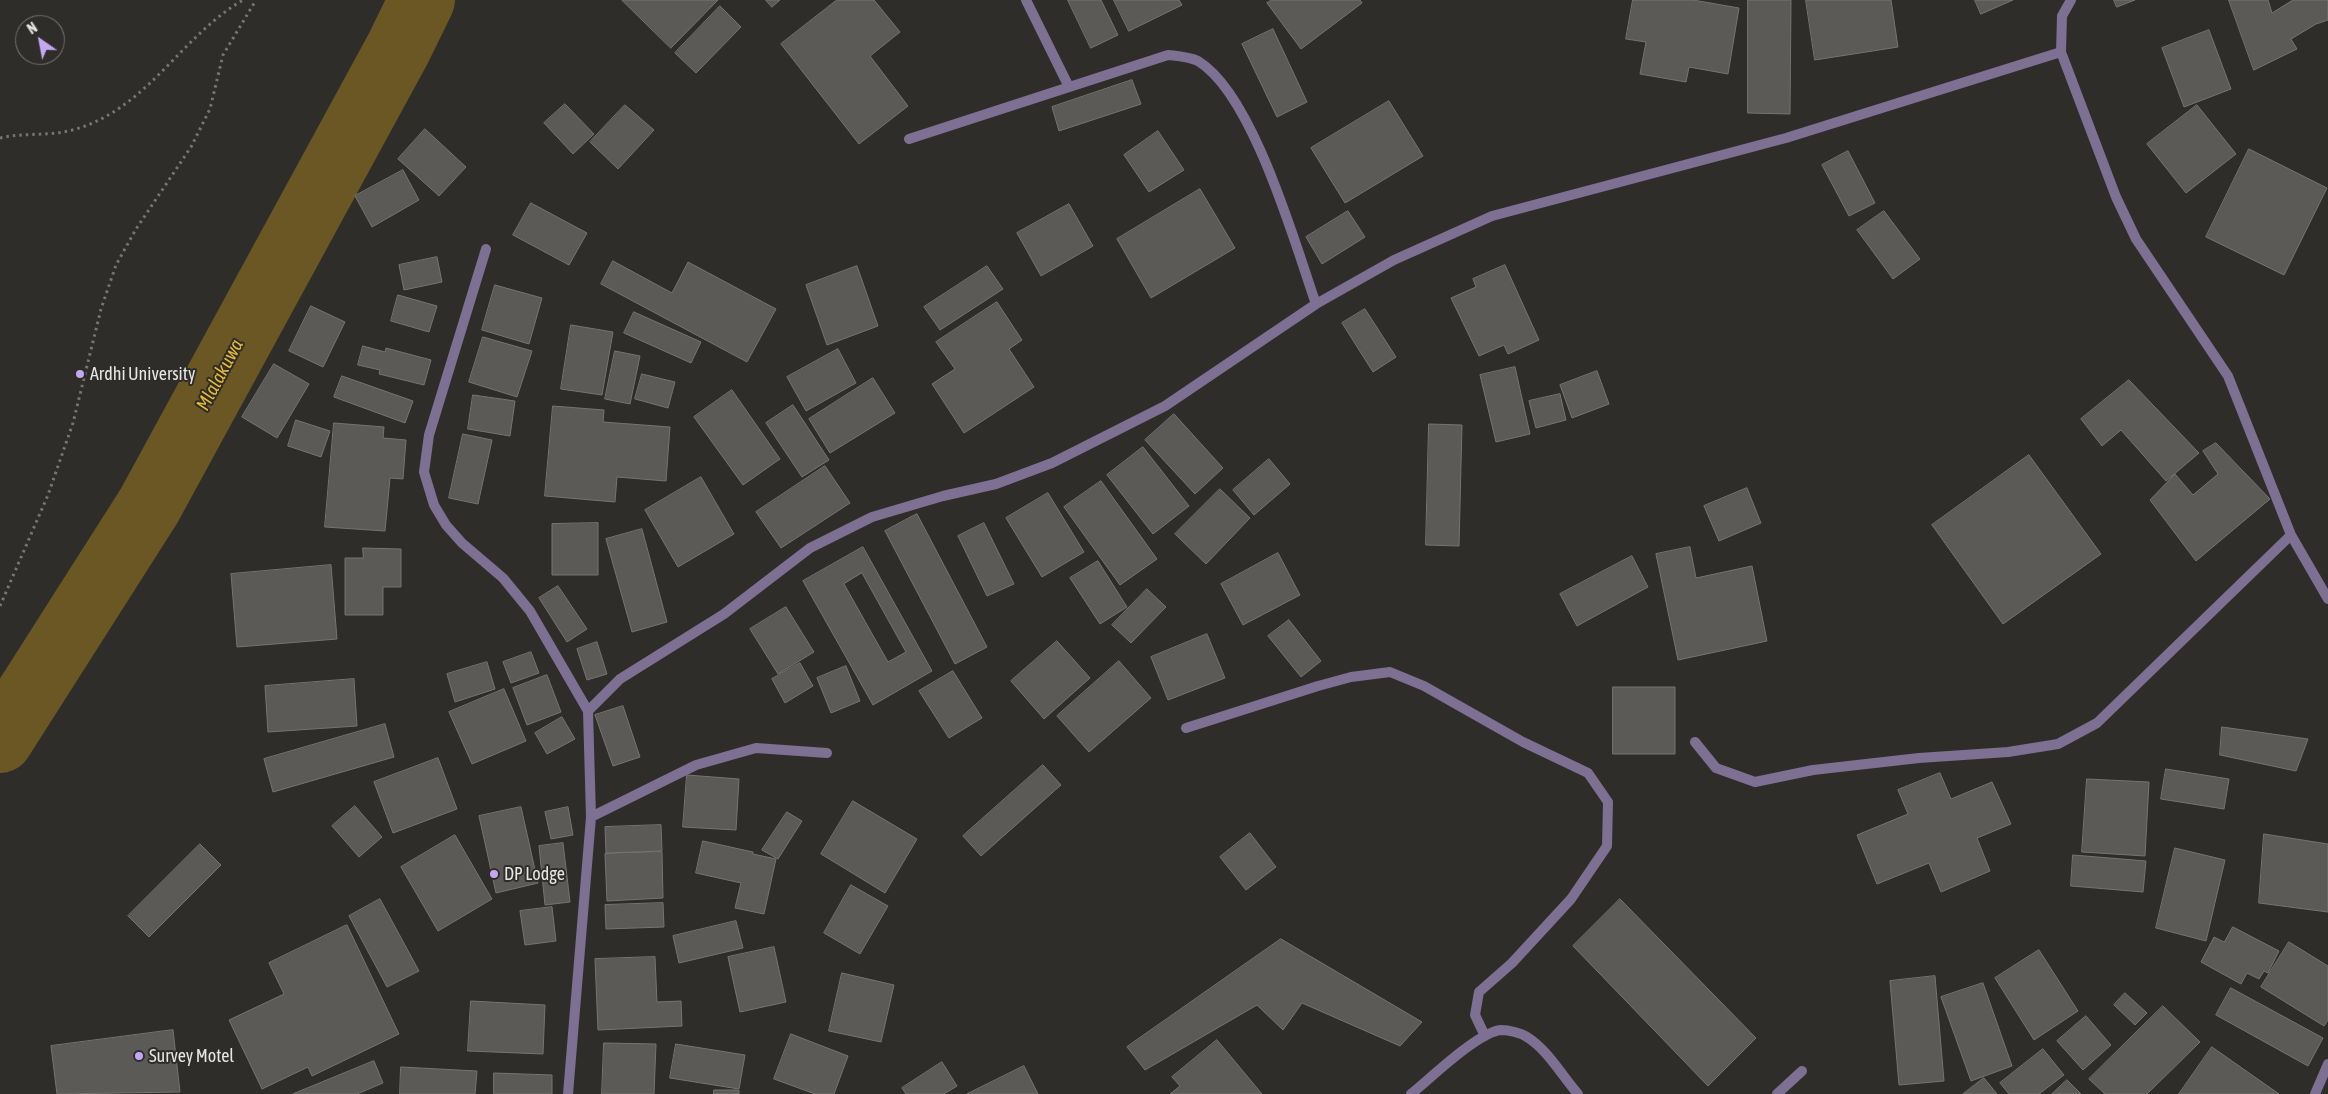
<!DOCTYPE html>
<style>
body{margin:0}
#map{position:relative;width:2328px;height:1094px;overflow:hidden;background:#2e2d2a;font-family:"Asap Condensed",sans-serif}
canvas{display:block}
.north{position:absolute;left:15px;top:15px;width:50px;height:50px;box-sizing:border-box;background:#2e2d2a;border:1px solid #787774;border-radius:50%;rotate:327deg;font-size:14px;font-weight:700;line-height:20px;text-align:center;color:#e6e6e3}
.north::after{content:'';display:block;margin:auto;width:18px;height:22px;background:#c5a7f1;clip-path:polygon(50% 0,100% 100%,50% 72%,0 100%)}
</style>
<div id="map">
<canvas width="2328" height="1094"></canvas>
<div class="north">N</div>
</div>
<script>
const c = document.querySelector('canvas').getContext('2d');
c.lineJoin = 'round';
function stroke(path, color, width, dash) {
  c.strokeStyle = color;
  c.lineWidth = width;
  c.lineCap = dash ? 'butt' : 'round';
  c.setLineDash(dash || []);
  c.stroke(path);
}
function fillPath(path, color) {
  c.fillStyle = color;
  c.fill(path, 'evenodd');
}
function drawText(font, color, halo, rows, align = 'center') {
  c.font = font + ' "Asap Condensed",sans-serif';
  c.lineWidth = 4;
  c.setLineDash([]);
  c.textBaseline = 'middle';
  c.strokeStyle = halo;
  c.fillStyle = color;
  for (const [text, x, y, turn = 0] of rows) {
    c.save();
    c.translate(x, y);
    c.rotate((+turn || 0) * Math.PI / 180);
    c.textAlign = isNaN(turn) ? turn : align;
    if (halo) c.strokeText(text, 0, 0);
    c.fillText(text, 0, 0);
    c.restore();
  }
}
const river = new Path2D(`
 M0,740l149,-234 249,-457 24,-49`);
const building = new Path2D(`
 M622,0h96l-47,48z
 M766,0h14l-8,7z
 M837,0h37l26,32 -30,24 38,50 -49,38 -78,-100z
 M1068,0h33l17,35 -27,13z
 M1114,0h65l3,5 -53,26z
 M1272,0h88l2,3 -61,46 -34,-46z
 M1633,0h60l46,8 -11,66 -39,-7 -3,15 -46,-8 6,-32 -20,-3z
 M1748,0h43l-1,114 -42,-1z
 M1806,0h85l7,47 -83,13z
 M1975,0h38l-32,14z
 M2114,0h21l-18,7z
 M2229,0h39l4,13 21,-13h35v20l-12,4 -25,15 6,10 -43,21z
 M720,6l21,21 -45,46 -21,-20z
 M1273,29l34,73 -30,15 -35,-73z
 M2209,30l22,59 -47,18 -22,-59z
 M1132,80l9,24 -82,27 -7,-24z
 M1389,101l34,55 -78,47 -34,-55z
 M565,104l29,30 -21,20 -29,-31z
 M625,105l29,25 -36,39 -28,-27z
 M2197,105l39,49 -50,39 -39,-49z
 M425,129l41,38 -27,29 -41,-37z
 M1158,131l26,39 -35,22 -25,-37z
 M2249,149l78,39 -43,87 -78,-38z
 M1848,151l27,52 -26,13 -27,-51z
 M403,170l16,30 -47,27 -17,-31z
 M1200,189l35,59 -84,50 -34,-59z
 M531,203l56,30 -18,32 -56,-30z
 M1069,204l24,42 -52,30 -24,-43z
 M1348,211l17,26 -43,27 -16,-27z
 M1884,211l36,48 -27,20 -36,-49z
 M437,257l5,25 -38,8 -5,-25z
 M613,261l59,32 16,-31 88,47 -29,53 -146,-78z
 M1505,265l34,75 -31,14 -4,-9 -25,11 -28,-58 25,-11 -3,-8z
 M857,266l21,60 -51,19 -21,-60z
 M987,266l16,23 -63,41 -16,-23z
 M495,285l47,13 -13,46 -47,-14z
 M398,295l39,11 -8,26 -38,-11z
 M997,302l25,38 -13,9 25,38 -70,46 -32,-49 23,-15 -19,-27z
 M311,306l34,16 -22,45 -34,-16z
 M1365,309l31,48 -23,15 -31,-49z
 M634,312l67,30 -10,21 -67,-30z
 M571,325l42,7 -11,63 -41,-6z
 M483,337l49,14 -15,46 -48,-15z
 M363,346l22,6 1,-4 45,12 -7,25 -45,-11 1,-4 -22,-5z
 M838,349l18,34 -50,28 -19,-34z
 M615,351l25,5 -10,48 -25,-5z
 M274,364l35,20 -32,54 -35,-21z
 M1515,367l15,67 -34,8 -16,-67z
 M1597,371l12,33 -37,14 -12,-33z
 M642,374l33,8 -7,26 -33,-9z
 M342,376l71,25 -8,22 -71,-26z
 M873,378l22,35 -65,40 -21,-34z
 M2129,380l70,73 -33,28 -45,-51 -19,16 -21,-27z
 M732,390l48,69 -37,26 -49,-68z
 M1560,394l6,26 -30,8 -7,-27z
 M473,395l42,6 -5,35 -42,-7z
 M793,405l36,55 -27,17 -36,-54z
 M553,406l51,4 -1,12 67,5 -4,54 -49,-4 -2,25 -70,-6z
 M1174,414l49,54 -28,26 -50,-54z
 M296,420l34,11 -9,26 -33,-11z
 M334,423l50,4 -1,11 23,2 -3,39 -13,-1 -5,53 -60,-4z
 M1429,424l33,1 -3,121 -33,-1z
 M463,434l29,6 -14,64 -29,-6z
 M2216,443l54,56 -74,62 -46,-61 25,-26 18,21 25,-21 -15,-23z
 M1143,447l46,59 -36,28 -46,-59z
 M2029,455l72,99 -98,70 -71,-99z
 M1269,459l21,25 -36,31 -21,-25z
 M825,466l25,37 -69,45 -25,-36z
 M701,477l33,57 -56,33 -33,-57z
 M1101,481l56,78 -37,26 -56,-78z
 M1747,488l14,35 -42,18 -15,-35z
 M1220,489l30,29 -44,46 -31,-30z
 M1048,493l36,59 -42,25 -36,-59z
 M917,514l70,133 -32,17 -70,-133z
 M598,523v52h-46v-51z
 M984,523l30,61 -27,12 -29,-60z
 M642,529l25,93 -35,10 -26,-93z
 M863,547l69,124 -59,34 -70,-124zM862,573l44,79 -18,10 -44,-78z
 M1690,547l6,31 56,-12 15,75 -89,19 -22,-106z
 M363,548l38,1v38h-18v28h-38v-57h18z
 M1278,553l22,42 -57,30 -22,-41z
 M1632,556l16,31 -71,39 -17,-32z
 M1098,561l29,46 -27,17 -30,-46z
 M331,565l6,74 -100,8 -6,-73z
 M558,586l29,43 -20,13 -28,-44z
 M1147,589l19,18 -35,36 -19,-18z
 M786,607l28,45 -36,22 -28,-45z
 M1289,620l32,41 -20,16 -33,-41z
 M1207,634l18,44 -57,22 -17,-43z
 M1057,641l33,37 -46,41 -33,-38z
 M597,642l10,32 -20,6 -10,-31z
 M531,652l8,21 -28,10 -8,-21z
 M1119,661l32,37 -62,54 -32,-36z
 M487,662l8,27 -40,13 -8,-28z
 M800,663l13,23 -28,17 -13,-24z
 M846,666l14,35 -29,12 -14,-35z
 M953,671l29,47 -33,20 -30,-47z
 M547,675l14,37 -34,13 -14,-37z
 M354,679l3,47 -89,6 -3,-46z
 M1613,687h62v67h-62z
 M504,689l22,52 -54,23 -23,-52z
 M623,706l17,51 -27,9 -18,-51z
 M562,717l13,22 -28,15 -12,-21z
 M385,724l9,33 -121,35 -9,-33z
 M2222,727l86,12 -12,32 -76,-16z
 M438,758l19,51 -64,24 -19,-51z
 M1043,765l18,20 -80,71 -18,-20z
 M2166,769l63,10 -5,30 -63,-10z
 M1940,773l11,26 41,-17 19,42 -34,14 13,33 -49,21 -12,-29 -52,21 -20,-49 51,-21 -10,-24z
 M687,775l52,4 -3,51 -53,-3z
 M2087,779l62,3 -4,74 -63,-4z
 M853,801l64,38 -32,54 -64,-39z
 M355,806l27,31 -23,20 -27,-31z
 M521,807l17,76 -42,10 -17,-77z
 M568,807l5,28 -22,4 -6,-27z
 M787,812l15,9 -24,38 -16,-9z
 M661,825l1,26 -56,2 -1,-26z
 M1250,833l26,34 -30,23 -26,-33z
 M2264,834l64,10v68l-69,-9z
 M455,835l37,64 -54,32 -37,-64z
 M703,841l50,11v2l23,5 -12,55 -29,-6 6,-25 -45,-10z
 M563,843l7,59 -25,3 -6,-59z
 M200,844l21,21 -72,72 -21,-21z
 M2175,848l50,12 -19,81 -50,-13z
 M662,852l1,46 -56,3 -2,-47z
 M2073,855l73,6 -3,31 -72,-6z
 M851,885l37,21 -28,48 -36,-21z
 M380,899l39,72 -32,16 -38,-71z
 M1620,899l136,139 -48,48 -135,-140z
 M663,903l1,24 -58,2 -1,-24z
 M552,907l4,34 -31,4 -5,-34z
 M736,921l7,27 -64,15 -6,-27z
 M347,925l52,109 -87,42 -4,-9 -46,22 -33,-69 55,-26 -15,-31z
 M2233,927l46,24 -11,22 -4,-2 -5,8 -12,-6 -6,11 -40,-22 13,-25 10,5z
 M1281,939l141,83 -22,24 -98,-43 -19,27 -26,-25 -112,65 -18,-23z
 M2289,942l39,24v54l-4,6 -63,-39z
 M774,947l12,55 -46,10 -12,-55z
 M2039,950l39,61 -44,29 -39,-62z
 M655,957l2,45 24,-1 1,25 -84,4 -3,-71z
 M842,973l52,12 -13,57 -52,-11z
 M1935,976l9,105 -45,4 -9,-104z
 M1983,983l29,83 -41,15 -30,-84z
 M2231,988l92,50 -15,28 -92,-51z
 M2125,993l22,20 -12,12 -21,-20z
 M471,1001l74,4 -2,49 -75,-3z
 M2163,1006l37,36 -53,52h-42l-16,-15z
 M2086,1016l25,29 -28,25 -26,-29z
 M173,1030l7,62 -123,2 -6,-48z
 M791,1034l57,22 -14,38h-19l-41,-15z
 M1217,1040l45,54h-92l10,-8 -8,-9z
 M604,1043l52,1 -2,50h-52z
 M676,1044l69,11 -6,34 -69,-11z
 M2212,1047l67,47h-100z
 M2043,1049l21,26 -25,19h-30l-9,-11z
 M374,1061l9,22 -26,11h-64z
 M942,1062l15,24 -13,8h-38l-4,-6z
 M1024,1066l14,28h-71z
 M401,1067l76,4 -2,23h-75z
 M494,1073l58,2v19h-58z
 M1984,1078l13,16h-34z
 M2067,1080l14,14h-29z
 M714,1090h25v4h-25z`);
const path = new Path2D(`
 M0,138c25,-6 51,-1 76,-9 72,-21 105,-93 167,-129
 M0,606l48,-111 25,-72 28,-114 15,-44 20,-36 55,-82 19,-38 13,-54 33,-55`);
const street = new Path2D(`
 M1026,0l43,87
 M2071,0l-9,16 -1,36 55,145 20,42 92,137 63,159 37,64
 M909,139l259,-84c9,1 22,2 30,6 55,33 97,183 118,243
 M486,249l-57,186 -5,37 10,33 12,20 16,18 41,35 27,33 58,100
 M1186,728l132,-42 33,-9 39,-5 34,14 99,56 65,31 20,29 -1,44 -36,53 -59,64 -33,29 -4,23 10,21
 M1695,742l21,26 39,14 58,-12 106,-12 89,-6 50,-8 39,-21 194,-188
 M591,817l105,-52 60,-17 71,5
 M568,1094l23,-277 -3,-106 32,-32 104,-65 86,-66 62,-31 71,-21 53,-12 56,-21 113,-57 151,-102 78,-44 98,-44 294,-78 275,-86
 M1411,1094c20,-16 67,-62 90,-64 8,0 20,3 26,7 21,13 35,39 51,57
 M1777,1094l25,-23
 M2315,1094l13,-30`);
const markers = [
 [80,374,5,"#c5a7f1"],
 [494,874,5,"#c5a7f1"],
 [139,1056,5,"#c5a7f1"]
];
const poiNames = [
 ["Ardhi University",90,374],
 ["DP Lodge",504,874],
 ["Survey Motel",149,1056]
];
const waterNames = [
 ["Mlalakuwa",220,375,-62]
];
stroke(river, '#6a5724', 66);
fillPath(building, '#5b5a56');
stroke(building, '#767471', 1);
stroke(path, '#767572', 3, [2.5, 4]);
stroke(street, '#7d7092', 10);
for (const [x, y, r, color] of markers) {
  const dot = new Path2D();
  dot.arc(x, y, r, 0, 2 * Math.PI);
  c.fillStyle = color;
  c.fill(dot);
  stroke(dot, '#2e2d2a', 2);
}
drawText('18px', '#e6e6e3', '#2e2d2a', poiNames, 'left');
drawText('italic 19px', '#e9bb34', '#2e2d2a', waterNames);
</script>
